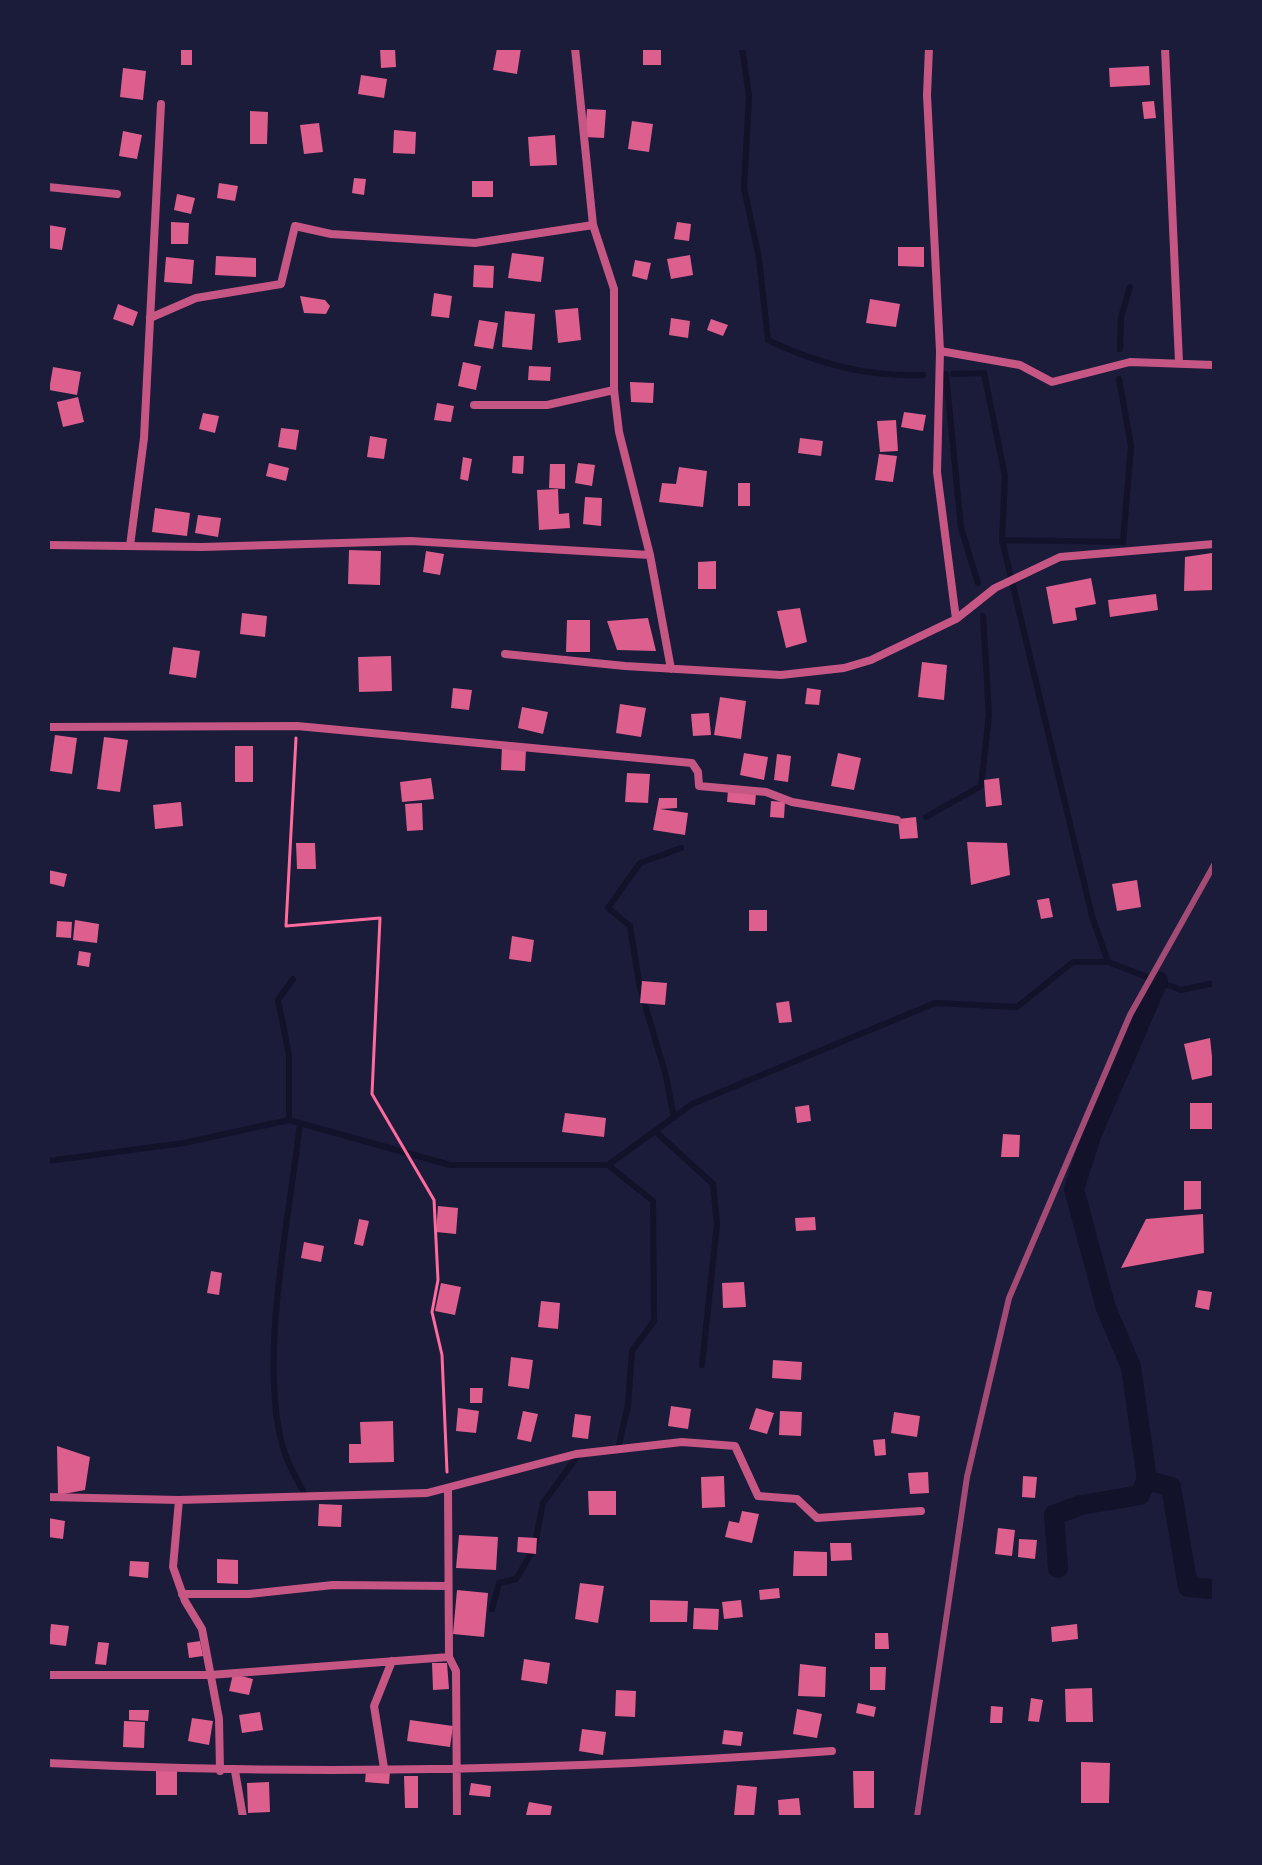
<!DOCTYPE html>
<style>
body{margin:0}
#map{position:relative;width:1262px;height:1865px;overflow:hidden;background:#1b1b3a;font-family:"Libre Baskerville",serif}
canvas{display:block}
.frame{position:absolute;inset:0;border:50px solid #1b1b3a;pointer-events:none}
</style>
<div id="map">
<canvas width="1262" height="1865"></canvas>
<div class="frame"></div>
</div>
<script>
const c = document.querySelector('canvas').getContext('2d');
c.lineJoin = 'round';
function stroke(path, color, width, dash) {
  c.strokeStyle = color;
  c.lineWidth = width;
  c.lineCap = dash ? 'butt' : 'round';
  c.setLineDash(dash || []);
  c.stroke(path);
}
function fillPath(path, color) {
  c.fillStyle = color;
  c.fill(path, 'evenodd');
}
const stream = new Path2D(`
 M742,48l7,48 -5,92 15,70 9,82c50,24 99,37 155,35
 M1120,349l1,-32 9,-30
 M946,374l15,154 17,55
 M953,374l31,-1 21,103 -3,64 90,376 16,46
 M1002,540l121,2 8,-96 -12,-67
 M926,817l55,-31 8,-71 -6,-99
 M674,1118l-8,-42 -26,-88 -10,-62 -22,-18 32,-45 41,-15
 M289,1120v-65l-11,-55 15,-21
 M300,1123c-10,93 -44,244 -15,331 5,14 13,27 19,39
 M655,1131l58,53 4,40 -15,141
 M48,1161l136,-18 105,-23 161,45h158l84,-61 243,-101 82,4 56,-45h35l73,28 33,-7
 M608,1165l45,36 1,120 -22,30 -4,54 -10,44
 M492,1609l7,-26 17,-4 18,-30 9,-46 36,-49`);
const canal = new Path2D(`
 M1158,981l-66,152 -18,56 32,119 25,59 16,113 24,7 17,100 26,2
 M1058,1568l-4,-53 27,-10 59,-10 7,-15`);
const building = new Path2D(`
 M181,48h11v17h-11z
 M380,48h15l1,19 -15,1z
 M497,48h24l-4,26 -24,-4z
 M643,48h18v17h-18z
 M1149,66l1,19 -40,2 -1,-19z
 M123,68l23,3 -3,29 -23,-3z
 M361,75l26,4 -3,19 -26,-4z
 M1154,101l2,17 -12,1 -2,-17z
 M587,109l19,1 -2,28 -19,-1z
 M250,111l18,1 -1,32h-17z
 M632,121l21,3 -4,28 -21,-3z
 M319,123l4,29 -19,2 -4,-29z
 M394,130l22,2 -1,22 -22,-1z
 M123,131l19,4 -5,24 -18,-3z
 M555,135l2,30 -27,1 -2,-29z
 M354,178l12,1 -2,16 -12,-2z
 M472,181h21v16h-21z
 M219,183l19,3 -3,15 -18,-3z
 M177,194l18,4 -4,16 -17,-4z
 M171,222l18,1 -1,21h-17z
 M677,222l14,2 -2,17 -15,-2z
 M48,225l18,3 -4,22 -14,-2z
 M898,247h26v20l-26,-1z
 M512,253l32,4 -3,25 -33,-4z
 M690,255l3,20 -22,4 -4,-20z
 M216,256l40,2v19l-41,-2z
 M166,257l28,3 -2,24 -28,-2z
 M635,260l16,3 -4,17 -15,-4z
 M474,265l20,1 -1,22 -20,-1z
 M434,293l18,3 -3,22 -18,-2z
 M300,296l25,4 5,6 -4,8 -22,-1z
 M870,299l30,5 -4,23 -30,-4z
 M118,304l20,8 -5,14 -20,-7z
 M578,308l3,32 -23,3 -3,-33z
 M505,311l30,3 -3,36 -30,-3z
 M671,318l19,3 -2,17 -19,-3z
 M711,319l17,6 -5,11 -16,-6z
 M479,320l19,3 -5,26 -19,-3z
 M463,362l18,4 -5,24 -18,-4z
 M529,366l22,1 -1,14 -22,-1z
 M53,367l28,5 -4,23 -28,-5z
 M630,382l24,1 -1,20 -22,-1z
 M78,397l6,25 -21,5 -6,-25z
 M437,403l17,3 -3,16 -17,-2z
 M904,412l22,3 -3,16 -22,-4z
 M203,413l16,3 -4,17 -16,-4z
 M896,420l2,31 -18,1 -3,-31z
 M281,428l18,2 -3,20 -18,-3z
 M370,436l17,3 -3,20 -17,-2z
 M800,438l23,3 -2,15 -23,-3z
 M879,454l18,2 -4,26 -18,-2z
 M513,456h11l-1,18 -11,-1z
 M463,457l9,2 -4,22 -8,-2z
 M269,463l20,5 -3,13 -20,-5z
 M578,463l17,2 -3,21 -17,-3z
 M550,464h15v25l-16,-1z
 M679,467l28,4 -4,36 -44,-5 3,-19 14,1z
 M738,483h12v23h-12z
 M558,489l1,25 10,-1 1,15 -31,2 -2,-40z
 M585,497l17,1 -1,28 -18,-2z
 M155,508l35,5 -3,23 -35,-4z
 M198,515l23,3 -3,19 -23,-4z
 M349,550l32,1 -1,34 -32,-1z
 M426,551l18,3 -4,21 -17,-3z
 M1212,553l2,37 -30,1 1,-34z
 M716,561v28h-18v-27z
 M1091,578l5,26 -21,4 2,12 -24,4 -7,-37z
 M1156,594l2,16 -48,7 -2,-17z
 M800,608l7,34 -21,6 -9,-37z
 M242,613l25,3 -2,21 -25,-3z
 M648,618l8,33 -39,-1 -10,-29z
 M567,620h23v32h-24z
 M173,647l27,4 -4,27 -27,-4z
 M391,656l1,35 -33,1 -1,-35z
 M922,662l25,3 -3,35 -26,-3z
 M453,688l19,2 -3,20 -18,-2z
 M807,688l14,2 -2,15 -14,-1z
 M720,697l26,4 -5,38 -27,-4z
 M620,704l26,4 -5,29 -25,-4z
 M522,707l26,5 -5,22 -25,-6z
 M709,713l2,22 -18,1 -2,-22z
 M55,735l22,3 -5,36 -22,-3z
 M104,737l24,3 -8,52 -23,-3z
 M235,746h18v36h-18z
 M502,746l24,2 -1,23 -24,-1z
 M744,753l24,4 -4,23 -24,-5z
 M838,753l23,5 -7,32 -23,-4z
 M777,754l14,2 -3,26 -14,-2z
 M627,773l23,1 -2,29 -23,-1z
 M431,778l3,21 -32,3 -2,-20z
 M999,778l3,27 -16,2 -2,-27z
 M728,791l28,3 -1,11 -28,-3z
 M659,798h18v10l-17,1 28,4 -3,22 -32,-5z
 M771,801l14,1 -1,16 -14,-1z
 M181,802l2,24 -28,3 -2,-24z
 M422,803l1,27 -16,1 -2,-27z
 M916,817l2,21 -18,1 -2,-20z
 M967,842l40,1 3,32 -39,10z
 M296,843h19l1,26h-19z
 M48,870l19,4 -3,13 -16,-4z
 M1137,880l4,27 -24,4 -5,-27z
 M1049,898l4,19 -12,2 -4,-19z
 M749,910h18v21h-18z
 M75,920l24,4 -2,19 -24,-3z
 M57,921l15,1 -1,16 -15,-1z
 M512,936l22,4 -3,22 -22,-3z
 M79,951l12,2 -2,14 -12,-2z
 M642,981l25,2 -2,22 -25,-2z
 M789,1001l3,21 -13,1 -3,-20z
 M1210,1038l4,37 -22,5 -8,-36z
 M1190,1103h24v26h-24z
 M809,1105l2,16 -14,2 -2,-16z
 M565,1113l41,5 -2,19 -42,-5z
 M1003,1134l17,1 -1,22h-18z
 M1184,1181h17v28l-17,1z
 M438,1206l20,2 -2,26 -20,-2z
 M1203,1214l1,39 -83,15 25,-49z
 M815,1217l1,13 -20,1 -1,-13z
 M359,1219l10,2 -6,25 -9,-2z
 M304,1242l20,4 -3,16 -20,-4z
 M211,1271l11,2 -3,22 -12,-2z
 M744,1282l2,25 -23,1 -1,-25z
 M441,1283l20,4 -6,28 -20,-4z
 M1198,1290l14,2 -3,18 -14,-3z
 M541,1301l19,2 -2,26 -20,-2z
 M511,1357l22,3 -4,29 -21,-3z
 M773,1360l29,2 -1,18 -29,-2z
 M470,1388h13l-1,15h-12z
 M671,1406l20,3 -3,20 -20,-3z
 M458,1408l21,3 -3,22 -20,-2z
 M756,1408l18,5 -7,21 -18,-5z
 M523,1411l15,3 -7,28 -14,-3z
 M780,1411l22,1 -1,24 -22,-1z
 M894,1412l26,4 -3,21 -26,-4z
 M575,1414l16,2 -3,23 -16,-2z
 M393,1421l1,41 -45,1v-19h12l-1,-22z
 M885,1439l1,16 -11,1 -2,-16z
 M57,1446l33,11 -5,33 -27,5z
 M928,1472l1,21 -19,1 -2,-21z
 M724,1476l1,31 -23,1 -1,-31z
 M1023,1476l14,1 -2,21 -13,-1z
 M588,1491h28v24h-27z
 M319,1504l23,1 -1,22 -23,-1z
 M742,1511l17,3 -7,29 -27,-6 4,-16 10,2z
 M48,1518l17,3 -2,18 -15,-2z
 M998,1528l17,2 -3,26 -17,-2z
 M459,1535l39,2 -2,33 -40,-2z
 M518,1537l19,1 -1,16 -19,-2z
 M1019,1539l18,1 -2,19 -17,-2z
 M830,1543h21l1,17 -21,1z
 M794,1551l33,1v24h-34z
 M217,1559l21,1v24l-21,-1z
 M130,1561l19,1 -1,16 -19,-2z
 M580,1583l24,3 -6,37 -23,-4z
 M779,1588l1,10 -20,2 -1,-10z
 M457,1590l31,3 -4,44 -31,-3z
 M650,1600l38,1 -1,21h-37z
 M741,1600l2,17 -19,2 -2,-17z
 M694,1608l25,1 -1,21 -25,-1z
 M51,1624l18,2 -3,20 -17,-2z
 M1077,1624l1,15 -26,3 -1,-15z
 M875,1633h13l1,16h-14z
 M200,1641l3,15 -14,2 -2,-15z
 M98,1642l11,1 -3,22 -11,-1z
 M524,1659l26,4 -3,21 -26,-4z
 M432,1663h15l2,26 -16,1z
 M800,1664l26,3 -1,30 -27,-1z
 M870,1667h16l-1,23h-15z
 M233,1674l20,5 -4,16 -20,-4z
 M1092,1688l1,34h-27l-1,-33z
 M616,1690l20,1 -1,26 -20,-1z
 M1031,1698l12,2 -4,22 -11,-1z
 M858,1703l18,4 -2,10 -18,-4z
 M991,1706l12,1 -1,16h-12z
 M797,1709l25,5 -5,24 -24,-4z
 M129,1710h20l-1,11 -19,-1z
 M260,1712l3,18 -21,3 -3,-18z
 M192,1718l21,3 -4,24 -21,-4z
 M410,1720l43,6 -3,21 -43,-6z
 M124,1721l21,1 -1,26 -21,-1z
 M582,1729l24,3 -3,23 -24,-4z
 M724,1730l19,2 -2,14 -19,-2z
 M1081,1762l29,1 -1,40h-28z
 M156,1770l21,1v24h-21z
 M366,1770l24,2 -1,12 -24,-2z
 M853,1771h21v37h-20z
 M404,1776h14v32h-13z
 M269,1782l1,30 -22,1 -1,-30z
 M471,1783l20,3 -1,11 -21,-2z
 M737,1785l20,2 -3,30 -20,-1z
 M799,1798l2,19h-22l-1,-17z
 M529,1802l23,4 -2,11 -24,-2z`);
const path = new Path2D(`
 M296,738l-10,188 94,-8 -8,176 62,106 4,80 -6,32 10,43 5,117`);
const minor = new Path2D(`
 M575,48l18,177 21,64v101l5,42 31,123
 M1165,48l14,314
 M48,187l69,7
 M150,318l46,-20 85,-14 14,-58 36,8 144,9 118,-18
 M940,351l80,14 32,17 78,-20 84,3
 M474,405h73l67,-15
 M48,545l154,2 209,-6 239,14 21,114
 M130,546l14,-108 17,-334
 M956,619l39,-31 65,-31 154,-13
 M505,654l120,12 156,9 63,-7 27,-8 85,-41 -19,-147 3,-121 -13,-256 2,-47
 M48,727l249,-1 395,37 6,9 1,14 67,6 26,10 105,18
 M448,1489l1,168
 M48,1497l131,3 248,-7 149,-39 106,-12 53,4 23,50 39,3 20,19 104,-7
 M179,1500l-6,67 12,34 17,28 17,90 1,52
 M182,1594h67l84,-9 115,1
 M48,1675h162l239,-18 7,14 1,146
 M48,1763c261,13 523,7 784,-12
 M384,1768l-10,-62 18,-45
 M235,1771l8,46`);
const rail = new Path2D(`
 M917,1817l50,-340 42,-179 121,-283 84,-150`);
stroke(stream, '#12122b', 6);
stroke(canal, '#12122b', 20);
fillPath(building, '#dd5f8e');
stroke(path, '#ff6b9d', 3);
stroke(minor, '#c65784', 8);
stroke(rail, '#a44b75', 6);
</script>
